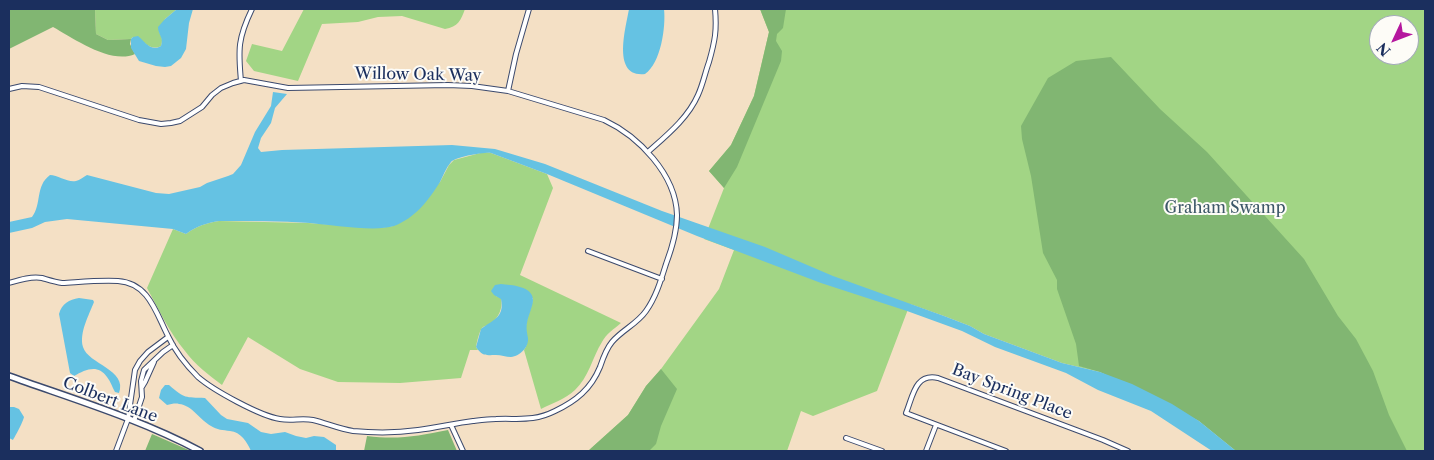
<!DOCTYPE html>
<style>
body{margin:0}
#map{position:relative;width:1434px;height:460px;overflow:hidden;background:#f4e0c5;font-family:"Libre Caslon Text",serif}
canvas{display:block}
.frame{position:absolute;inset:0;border:10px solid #1b2f5e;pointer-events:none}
.north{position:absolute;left:1369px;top:15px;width:50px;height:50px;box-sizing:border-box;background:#fdfcf7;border:1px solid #a3aaba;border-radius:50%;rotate:227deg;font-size:14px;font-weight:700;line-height:20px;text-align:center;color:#1b2f5e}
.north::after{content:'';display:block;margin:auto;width:18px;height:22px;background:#b5179e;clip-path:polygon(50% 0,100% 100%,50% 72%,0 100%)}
</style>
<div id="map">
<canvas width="1434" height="460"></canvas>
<div class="frame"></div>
<div class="north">N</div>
</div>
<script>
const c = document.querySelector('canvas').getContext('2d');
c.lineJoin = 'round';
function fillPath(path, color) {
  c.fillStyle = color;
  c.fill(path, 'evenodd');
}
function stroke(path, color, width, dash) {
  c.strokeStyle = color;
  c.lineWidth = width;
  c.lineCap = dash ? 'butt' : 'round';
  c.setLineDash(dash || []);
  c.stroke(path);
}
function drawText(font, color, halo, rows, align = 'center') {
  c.font = font + ' "Libre Caslon Text",serif';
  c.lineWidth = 4;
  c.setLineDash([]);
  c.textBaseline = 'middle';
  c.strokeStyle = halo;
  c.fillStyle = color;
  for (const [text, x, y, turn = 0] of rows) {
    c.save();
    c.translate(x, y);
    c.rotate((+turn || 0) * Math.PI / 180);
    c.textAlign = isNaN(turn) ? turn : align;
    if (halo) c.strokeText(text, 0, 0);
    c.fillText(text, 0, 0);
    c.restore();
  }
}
const green = new Path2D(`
 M95,9h82l-12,10 -6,13c3,5 4,8 2,14 -12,6 -17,-7 -28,-9l-2,2 -23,1 -12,-6z
 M304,9h161c-4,11 -7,18 -20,20l-43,-13 -24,1 -20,5 -36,2 -24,57 -44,-10 -8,-10 6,-17 30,7z
 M760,9h665v442h-189l-37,-30 -27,-17 -40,-20 -32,-12 -38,-9 -78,-29 -14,-8 -26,-10 -34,-12 -33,87 -64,25 -12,-5 -14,40h-199l40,-36 18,-29 15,-17 58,-80 15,-39 -30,-11 20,-51 -15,-17 22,-26 23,-49 15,-64zM1379,25h30v30h-30z
 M484,152l7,1 56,21 6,14 -33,87 101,48c-7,6 -15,11 -19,19 -10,16 -13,35 -27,48 -10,9 -22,13 -34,19l-17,-59c5,-7 2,-12 2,-20 -1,-11 6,-21 7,-32l-37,-2 5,2c2,10 -2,20 -11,26 -2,1 -5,2 -7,3 -4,4 -6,15 -7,20l2,3h-8l-9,28 -61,5 -62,-1 -38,-13 -52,-32 -26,48c-13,-10 -27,-20 -37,-34 -16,-19 -26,-41 -38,-63l26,-59 13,5c10,-8 21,-11 33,-13l89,2 71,5 14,-2 47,-44 9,-17 5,-5z`);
const forest = new Path2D(`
 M9,9h86l1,25 12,6 23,-1 -1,5 5,10c-24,11 -62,-16 -82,-27l-44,22z
 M760,9h26l-3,19 -6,6 -1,7 6,10 -1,10 -44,106 -13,21 -15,-17 22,-26 23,-49 15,-64z
 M1111,57l49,52 47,43 97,107 34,57 18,23 17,32 16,44 18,36h-171l-37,-30 -99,-49 -21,-6 -3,-22 -19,-55v-9l-14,-27 -12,-77 -9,-37 -1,-13 27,-48 28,-17z
 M661,369l16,20 -16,37 -5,18 -7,7h-61l40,-36 18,-29z
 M448,430l9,21h-93l3,-15c31,4 51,0 81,-6z
 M152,434l39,17h-46z`);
const water = new Path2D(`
 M177,9h16l-4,14 -3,26 -5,9 -10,8 -6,1 -9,-1 -17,-5 -8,-13v-9l2,-2 5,-1c7,6 13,16 23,10 3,-9 -3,-11 -3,-19l7,-8z
 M629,9h35c2,18 -3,54 -19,65 -34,4 -19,-47 -16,-65z
 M273,92l14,2 -12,14 -4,15 -10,15 -3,10 3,4 21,-2 170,-5 43,4 50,15 117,47 103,36 68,29 111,40 26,10 14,8 78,29 38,9 32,12 40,20 27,17 37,30h-24l-61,-40 -53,-21 -32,-17 -71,-26 -33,-16 -55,-20 -86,-28 -124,-47 -150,-62 -56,-21c-7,-1 -35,4 -40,9 -5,6 -8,14 -11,20 -12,19 -25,36 -46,44 -18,6 -63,-1 -84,-3 -30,-2 -61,-2 -91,-2 -12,2 -23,5 -33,13l-13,-5 -106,-10 -22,3 -13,6 -23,5v-11l23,-5c10,-13 3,-31 18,-42 8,0 18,8 26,6 4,-1 7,-4 11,-6l69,18 13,1 31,-7 7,-4 21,-7 5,-2 8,-9 14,-33 16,-26z
 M501,284c10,1 32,2 32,16 0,6 -5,16 -6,23 -1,6 0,9 1,15 1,9 -8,18 -17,19 -5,0 -10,-2 -15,-2 -10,0 -13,2 -20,-8l5,-18c11,-9 24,-11 20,-30l-7,-4 -3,-4 4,-6z
 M79,298l14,2 1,2c-5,13 -15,31 -11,45 5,17 45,23 36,46l-4,-1c-3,-5 -4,-10 -8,-15 -9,-13 -21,-8 -33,-1l-4,-3 -11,-59c3,-11 10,-14 20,-16z
 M165,385h4c16,14 16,12 36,13l16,17 6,4 21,4 13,9 10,2 14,-2 11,4 10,2 8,-2 10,1 12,8v6h-85c-4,-9 -10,-19 -21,-20 -7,-1 -13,-1 -19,-5 -11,-6 -19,-21 -32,-22 -3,-1 -8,0 -12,1l-8,-7 2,-8z
 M9,407h5l5,2 5,8c-1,5 -9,20 -11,23l-4,-2z`);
const minor = new Path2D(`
 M241,81c-3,-32 -3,-43 11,-72
 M9,89l13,-3 17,1 100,33 22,4 10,-1 9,-2 22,-14 10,-12 9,-7 12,-5 11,-3 44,8 160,-3 24,1 36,5 96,29c34,16 72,54 73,95 0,17 -5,33 -11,49 -5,16 -10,33 -20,47 -9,13 -24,19 -34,31 -6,7 -9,16 -12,25 -9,22 -24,34 -45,44 -22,11 -36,7 -59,8 -8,0 -15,1 -23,2 -18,2 -37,7 -55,9 -21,3 -44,3 -65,1 -14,-2 -27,-8 -40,-11 -11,-2 -22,1 -33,-1 -20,-3 -67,-29 -82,-42 -12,-12 -23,-26 -30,-41 -12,-23 -19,-53 -50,-55 -19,-1 -38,1 -56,2 -7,-1 -13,-3 -20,-5 -11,-2 -23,2 -33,5
 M508,91l8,-37 13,-45
 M648,152c19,-17 40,-34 50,-57 5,-11 7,-22 11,-33 6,-21 8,-32 6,-53
 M588,251l74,28
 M142,387l3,-5 9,-20
 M134,421l8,-24 -1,-16 3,-11 19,-18 10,-7
 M451,425l12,26
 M846,438l36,13
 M116,451l12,-32 7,-49 5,-9 8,-9 20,-15
 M926,451l10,-26
 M1006,451l-100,-38c7,-17 9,-40 32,-35l165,62 25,11`);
const tertiary = new Path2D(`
 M9,376c64,23 131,43 191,75`);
const streetNames = [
 ["Willow Oak Way",418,75,1],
 ["Bay Spring Place",1012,392,21],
 ["Colbert Lane",110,400,21]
];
const parkNames = [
 ["Graham Swamp",1225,208]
];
fillPath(green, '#a2d585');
fillPath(forest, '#81b672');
fillPath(water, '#65c2e3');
stroke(minor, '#3c4a6d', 6);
stroke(tertiary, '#3c4a6d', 8);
stroke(minor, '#fff', 4);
stroke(tertiary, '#fff', 5);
drawText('16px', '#1b2f5e', '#fdfcf7', streetNames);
drawText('16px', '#3d5868', '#fdfcf7', parkNames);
</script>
